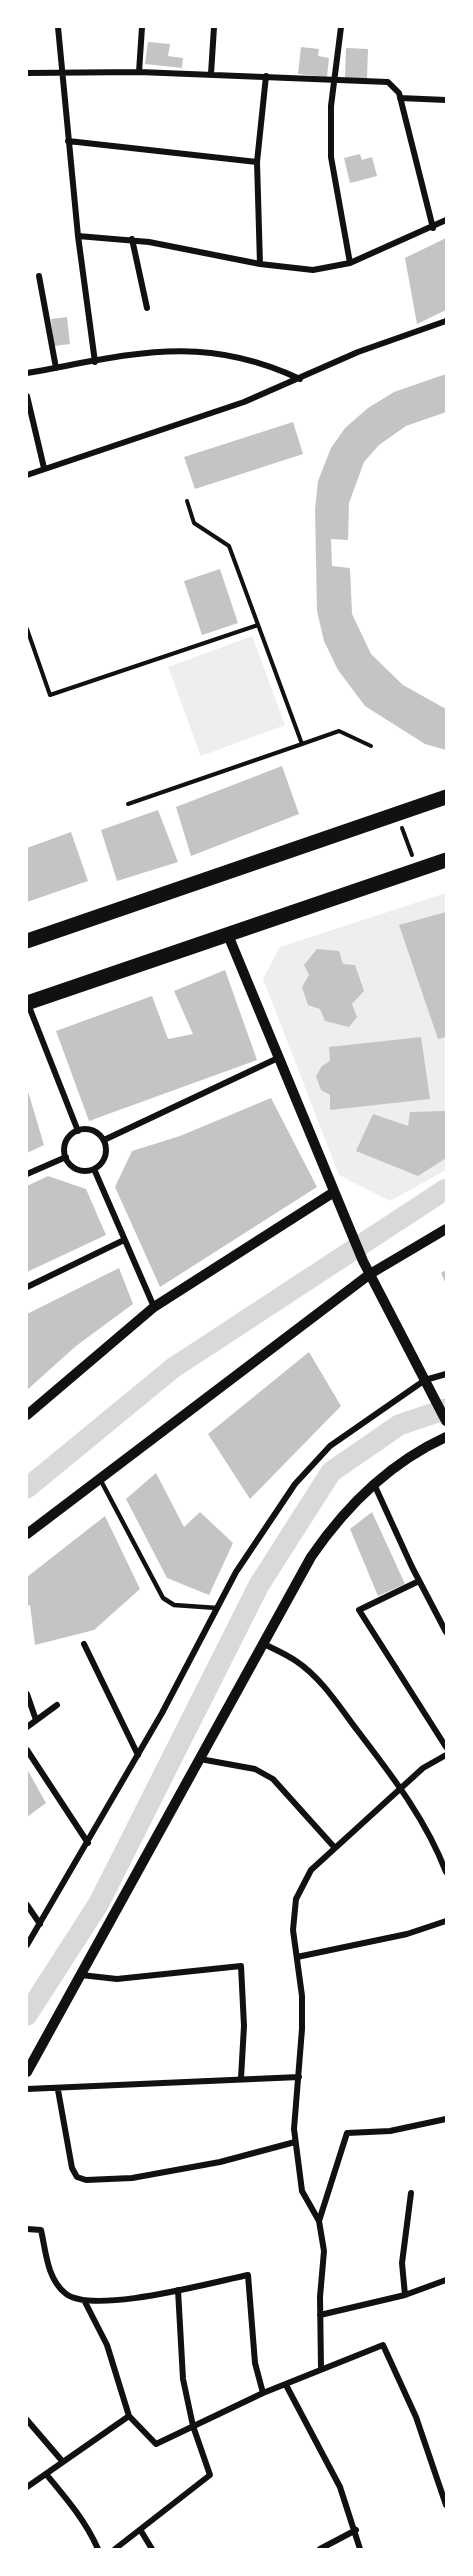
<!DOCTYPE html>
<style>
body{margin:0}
#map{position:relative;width:473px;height:2576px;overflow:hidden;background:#fff;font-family:Rubik,sans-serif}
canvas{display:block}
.frame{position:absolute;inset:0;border:28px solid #fff;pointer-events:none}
</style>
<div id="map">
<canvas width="473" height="2576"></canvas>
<div class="frame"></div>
</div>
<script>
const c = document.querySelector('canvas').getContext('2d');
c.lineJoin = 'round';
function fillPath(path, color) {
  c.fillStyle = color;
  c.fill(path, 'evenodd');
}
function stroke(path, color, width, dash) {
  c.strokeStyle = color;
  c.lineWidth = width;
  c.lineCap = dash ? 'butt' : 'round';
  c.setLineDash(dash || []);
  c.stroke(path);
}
const green = new Path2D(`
 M252,636l33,89 -84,31 -33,-89z
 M446,893v277l-56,31 -51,-26 -76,-196 17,-32z`);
const canal = new Path2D(`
 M27,1488l146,-120 273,-179
 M27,2015l72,-112 160,-318 72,-113 68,-47 47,-16`);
const building = new Path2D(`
 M148,42l22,2 -2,12 15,2 -1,10 -37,-4z
 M301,47l18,2 -1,7 11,2 -2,19 -29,-3z
 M346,48l22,1 -1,30 -22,-1z
 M360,154l2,6 10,-3 5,19 -27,7 -6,-25z
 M446,238v72l-29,14 -12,-66z
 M67,317l3,27 -16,2 -3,-27z
 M446,374v38l-40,14 -27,19 -15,17 -15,41 -1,37 -17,-1 1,27 18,2 2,46 19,40 32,31 43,24v41l-21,-6 -60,-38 -27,-36 -14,-29 -7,-30 -2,-102 3,-28 13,-33 14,-20 23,-20 26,-16z
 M293,422l10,32 -108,35 -11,-32z
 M220,569l18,54 -36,12 -18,-54z
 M282,766l17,48 -108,42 -15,-49z
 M158,810l20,52 -61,19 -16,-51z
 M71,832l17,49 -61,21v-54z
 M446,912v125l-8,2 -39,-114z
 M317,949l22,2 4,13 12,1 9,26 -12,13 5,13 -8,10 -24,-6 -5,-12 -12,-4 -6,-18 7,-12 -5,-10z
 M225,970l32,90 -168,61 -33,-90 96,-35 16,43 25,-5 -19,-43z
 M421,1037l9,62 -100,11v-15l-9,-5 -5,-14 6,-10 8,-5 -1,-14z
 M27,1088l17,57 -17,8z
 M271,1098l46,89 -157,100 -45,-100 17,-36 48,-15z
 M446,1111v47l-28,18 -62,-25 17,-37 35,12 2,-14z
 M48,1176l38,13 20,46 -79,37v-86z
 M119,1268l14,36 -57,42 -49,44v-76z
 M446,1270v14l-5,-11z
 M309,1352l32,54 -91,93 -42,-65z
 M156,1473l28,54 16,-15 33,31 -24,52 -42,-17 -41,-79z
 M372,1512l33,72 -27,12 -28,-67z
 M105,1516l35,73 -46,41 -59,15 -5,-40 -3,1v-29z
 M27,1769l19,34 -19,14z`);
const path = new Path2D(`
 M187,501l7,22 35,23 73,198 37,-13 32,15
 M27,629l23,66 208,-70
 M128,804l174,-60
 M402,828l10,27`);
const service = new Path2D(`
 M100,1479l63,119 11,7 43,3`);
const minor = new Path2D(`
 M58,27l20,209 17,126
 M341,27l-10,79v51l19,106
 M139,72l3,-45
 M27,73l112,-1 249,10 11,11 34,135
 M211,74l3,-47
 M400,98l46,2
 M68,141l189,21
 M78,236l71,6 111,22 53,6 37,-7 96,-43
 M132,239l15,69
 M260,264l-3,-102 9,-86
 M39,276l17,92
 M27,373c103,-18 173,-41 273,6
 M27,396l17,72
 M27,475l217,-73 114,-50 88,-31
 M28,1004l50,127
 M64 1150a21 21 0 1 1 42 0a21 21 0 1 1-42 0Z
 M104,1140l174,-82
 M94,1169l60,138
 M27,1174l39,-17
 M27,1287l97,-47
 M374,1484l38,83 34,65
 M419,1581l-60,29 87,137
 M84,1644l54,111
 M264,1644c10,5 22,10 32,17 24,16 41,42 58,65 35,46 71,91 92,146
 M27,1694l9,26
 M27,1727l30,-22
 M27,1750l61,93
 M200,1759l55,10 18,10 62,69
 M27,1905l13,19
 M27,1945l135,-232 74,-141 59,-88 35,-38 95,-66 21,-6
 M297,1957l110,-23 39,-13
 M81,1975l36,4 124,-13 3,60 -3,52
 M27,2089l272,-12
 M58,2090l14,78 5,9 9,3 46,-2 88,-16 75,-20
 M319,2221l28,-88 43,-2 56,-12
 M27,2229l14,1c5,22 6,48 24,63 26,23 148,-11 183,-18l7,88 8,30
 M405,2295l-3,-32 9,-70
 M85,2302l22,43 22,71
 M320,2315l85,-20 41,-15
 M321,2368l-1,-71 4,-46 -5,-30 -17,-30 -8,-62 8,-100v-33l-9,-66 3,-31 15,-29 112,-102 23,-13
 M286,2385l54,102 20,62
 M27,2420l36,42
 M46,2474c20,24 39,46 52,75
 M27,2487l102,-71 27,28 107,-51 120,-48 33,72 30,88
 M141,2531l11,18
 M115,2549l95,-74 -17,-49 -10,-47 -5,-89
 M320,2549l36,-19`);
const tertiary = new Path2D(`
 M228,935l135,326 83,160
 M27,1415l127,-108 180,-115
 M27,1534l343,-260 76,-45
 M27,2072l284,-515c35,-51 78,-94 135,-120`);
const primary = new Path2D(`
 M27,941l419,-144
 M27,1003l419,-143`);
fillPath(green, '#eee');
stroke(canal, '#d9d9d9', 21);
fillPath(building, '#c4c4c4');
stroke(path, '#111', 4);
stroke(service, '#111', 4.5);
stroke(minor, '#111', 6);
stroke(tertiary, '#111', 10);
stroke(primary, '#111', 15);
</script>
